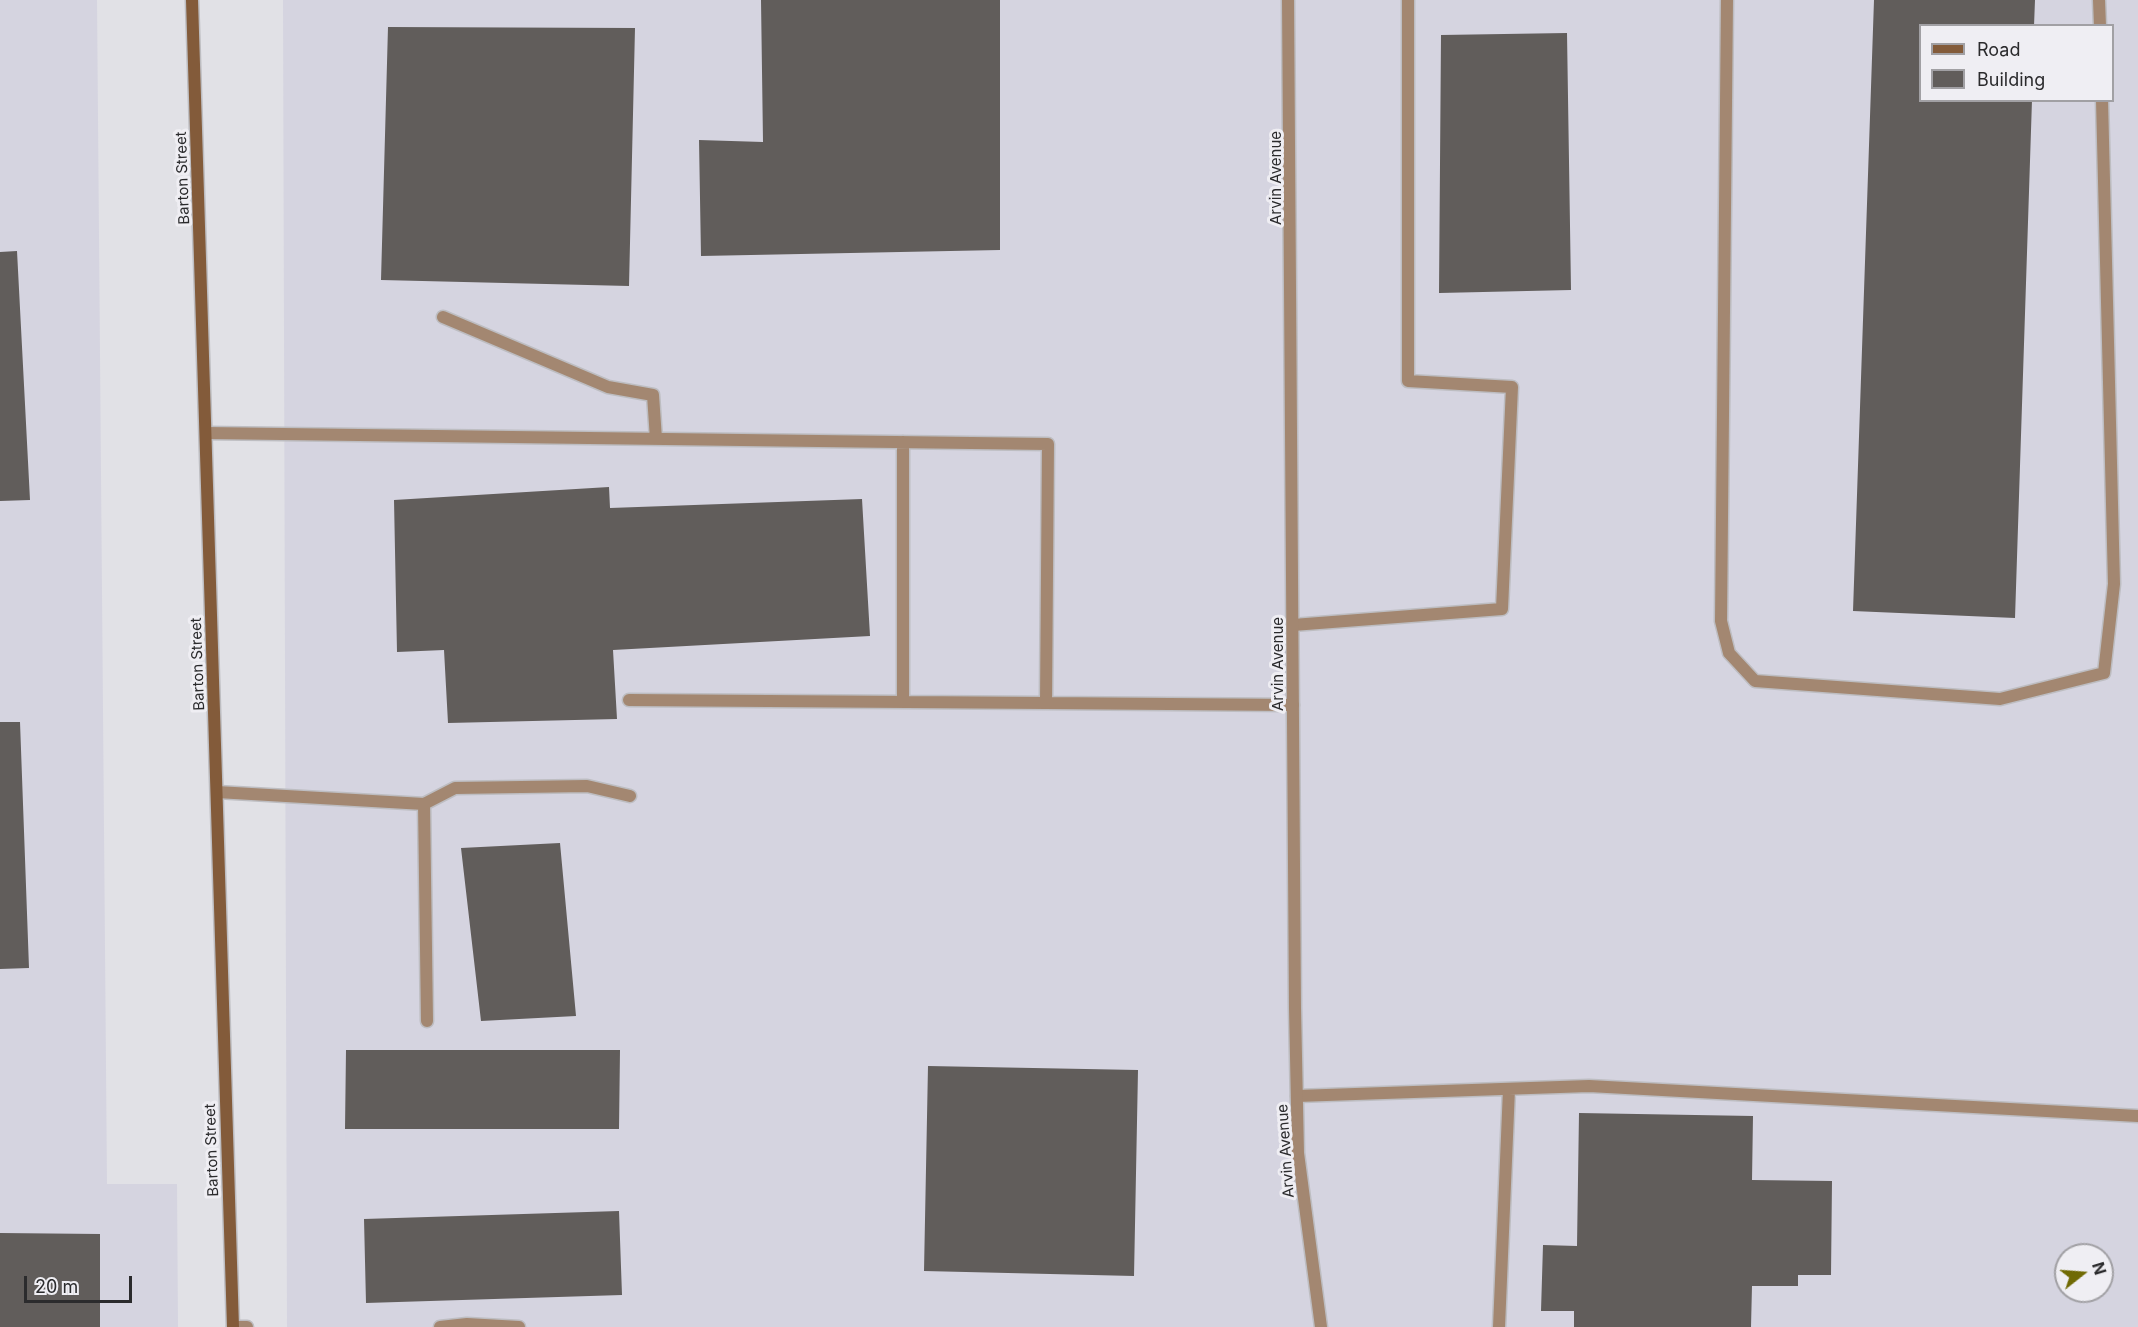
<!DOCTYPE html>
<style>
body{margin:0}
#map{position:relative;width:2138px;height:1327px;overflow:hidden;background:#e1e1e6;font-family:Inter,sans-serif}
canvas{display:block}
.legend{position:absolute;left:1919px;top:24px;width:195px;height:78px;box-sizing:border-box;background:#efeef3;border:2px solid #a1a0a4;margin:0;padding:8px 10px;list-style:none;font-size:18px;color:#2b2b2d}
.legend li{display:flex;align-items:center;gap:12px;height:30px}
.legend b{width:30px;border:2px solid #a1a0a4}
.north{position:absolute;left:2054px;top:1243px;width:60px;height:60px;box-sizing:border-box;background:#efeef3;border:2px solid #a1a0a4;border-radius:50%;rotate:73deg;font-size:16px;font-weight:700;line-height:24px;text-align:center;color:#2b2b2d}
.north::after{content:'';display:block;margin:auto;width:21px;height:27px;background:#706a04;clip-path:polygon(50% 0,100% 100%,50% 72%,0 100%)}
.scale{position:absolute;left:24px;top:1276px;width:108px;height:27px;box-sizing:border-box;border:3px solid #2b2b2d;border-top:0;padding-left:8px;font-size:18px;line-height:21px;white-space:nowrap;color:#2b2b2d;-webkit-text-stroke:4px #efeef3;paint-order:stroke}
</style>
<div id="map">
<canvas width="2138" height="1327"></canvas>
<ul class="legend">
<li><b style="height:8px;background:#835b3a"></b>Road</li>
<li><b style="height:16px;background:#615d5b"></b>Building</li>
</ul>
<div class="north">N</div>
<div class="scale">20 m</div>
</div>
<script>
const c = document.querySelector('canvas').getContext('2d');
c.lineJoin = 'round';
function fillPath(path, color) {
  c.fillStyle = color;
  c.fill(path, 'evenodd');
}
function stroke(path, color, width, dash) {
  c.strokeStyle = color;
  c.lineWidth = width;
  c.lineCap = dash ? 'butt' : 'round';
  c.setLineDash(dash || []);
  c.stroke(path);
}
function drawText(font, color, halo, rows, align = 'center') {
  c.font = font + ' Inter,sans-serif';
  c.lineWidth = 6;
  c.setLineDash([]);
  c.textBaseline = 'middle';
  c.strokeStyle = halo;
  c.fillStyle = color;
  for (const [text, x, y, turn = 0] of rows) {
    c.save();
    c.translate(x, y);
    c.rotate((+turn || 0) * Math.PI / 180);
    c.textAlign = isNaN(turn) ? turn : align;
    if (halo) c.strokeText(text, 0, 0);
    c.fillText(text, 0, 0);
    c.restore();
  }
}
const built = new Path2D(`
 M0,0h97l10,1184h70l1,143h-178z
 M283,0h1855v1327h-1851zM1920,26h192v74h-192zM2066,1255h36v36h-36z`);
const building = new Path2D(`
 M761,0h239v250l-299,6 -2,-116 64,2z
 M1874,0h161l-1,26h-114v74h112l-17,518 -162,-7z
 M388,27l247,1 -6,258 -248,-6z
 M1567,33l4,257 -132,3 2,-258z
 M17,251l13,249 -30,1v-249z
 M609,487l1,21 252,-9 8,137 -257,14 4,69 -169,4 -4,-73 -47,2 -3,-152z
 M0,722h20l9,246 -29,1z
 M560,843l16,173 -95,5 -20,-173z
 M346,1050h274l-1,79h-274z
 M928,1066l210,4 -4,206 -210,-5z
 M1579,1113l174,3 -1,64 80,1 -1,94h-33v11h-46l-1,41h-177v-16h-33l2,-66 34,1z
 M619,1211l3,84 -256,8 -2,-84z
 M0,1233l100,1v93h-100z`);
const service = new Path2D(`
 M1727,0l-6,621 8,32 26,28 245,18 104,-26 10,-89 -12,-484
 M2099,0l1,26
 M443,317l165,70 45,8 3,44
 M206,433l842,11 -2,259 247,2
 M1293,625l209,-16 10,-222 -104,-6v-381
 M629,700l417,3
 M903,702v-260
 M217,792l207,12 3,217
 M424,804l31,-16 132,-2 43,10
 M1297,1096l292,-10 549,30
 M233,1327h14
 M440,1327l27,-3 52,3
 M1499,1327l10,-238`);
const minor = new Path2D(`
 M1288,0l7,1008 3,145 23,174`);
const secondary = new Path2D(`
 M192,0l41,1327`);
const streetNames = [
 ["Barton Street",183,178,-92],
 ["Arvin Avenue",1276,178,-90],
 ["Barton Street",198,664,-92],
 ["Arvin Avenue",1278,664,-90],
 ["Barton Street",212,1150,-92],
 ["Arvin Avenue",1286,1151,-94]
];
fillPath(built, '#d5d4e0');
fillPath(building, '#615d5b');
stroke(service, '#bdbdc1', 15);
stroke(minor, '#bdbdc1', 15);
stroke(secondary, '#bdbdc1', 15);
stroke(service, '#a38771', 12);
stroke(minor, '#a38771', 12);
stroke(secondary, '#835b3a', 12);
drawText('15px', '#2b2b2d', '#efeef3', streetNames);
</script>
